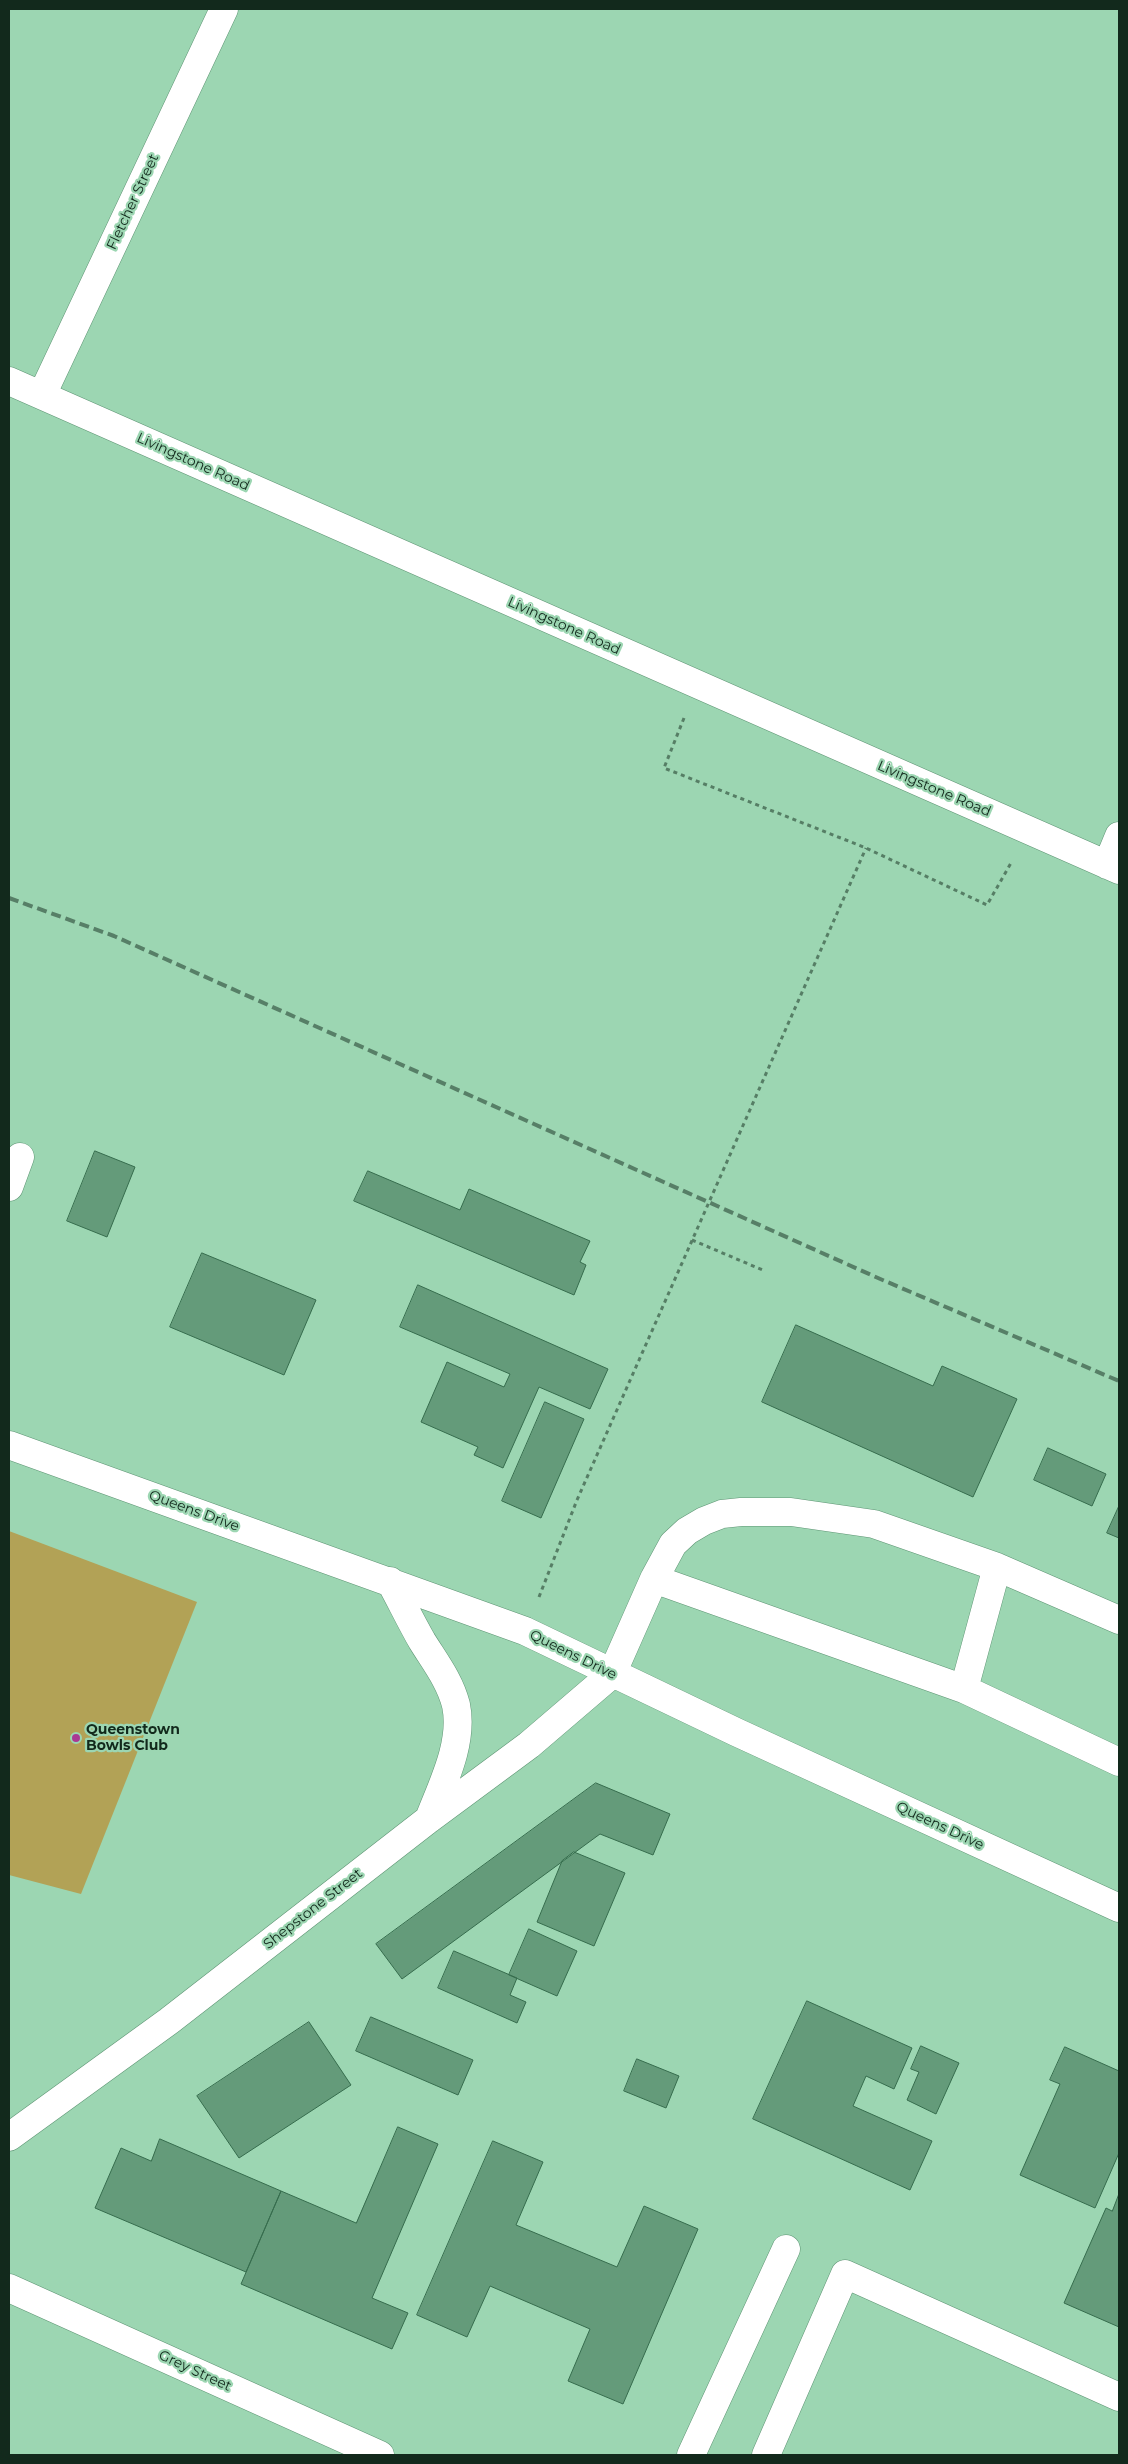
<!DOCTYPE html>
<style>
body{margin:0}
#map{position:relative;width:1128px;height:2464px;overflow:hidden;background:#9cd6b2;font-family:Montserrat,sans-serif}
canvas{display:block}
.frame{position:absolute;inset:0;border:10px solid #12291c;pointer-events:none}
</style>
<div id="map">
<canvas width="1128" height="2464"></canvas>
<div class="frame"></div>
</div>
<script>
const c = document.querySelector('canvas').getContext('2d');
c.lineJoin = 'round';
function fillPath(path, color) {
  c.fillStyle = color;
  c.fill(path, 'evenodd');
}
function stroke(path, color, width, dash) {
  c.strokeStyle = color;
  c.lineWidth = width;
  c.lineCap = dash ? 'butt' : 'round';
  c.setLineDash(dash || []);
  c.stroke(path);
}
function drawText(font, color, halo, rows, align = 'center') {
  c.font = font + ' Montserrat,sans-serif';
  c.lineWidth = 4.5;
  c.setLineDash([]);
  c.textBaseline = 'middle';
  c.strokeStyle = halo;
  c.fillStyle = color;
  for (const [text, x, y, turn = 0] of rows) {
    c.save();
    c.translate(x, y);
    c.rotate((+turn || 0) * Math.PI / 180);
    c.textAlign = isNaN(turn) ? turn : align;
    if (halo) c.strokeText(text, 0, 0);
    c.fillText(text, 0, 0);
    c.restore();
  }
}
const green = new Path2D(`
 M9,1531l188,71 -116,292 -72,-19z`);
const building = new Path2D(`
 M95,1151l40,16 -28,70 -40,-16z
 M368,1171l92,39 9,-21 121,52 -10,21 6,3 -12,30 -220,-94z
 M202,1253l114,47 -32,75 -114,-48z
 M418,1285l190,84 -18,40 -51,-22 -36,81 -29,-13 4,-8 -57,-25 26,-60 57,25 6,-13 -110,-47z
 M796,1325l137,61 9,-20 75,33 -44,98 -211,-95z
 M545,1402l39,17 -43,99 -39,-17z
 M1048,1448l58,26 -14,32 -58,-26z
 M1119,1506v32l-12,-5z
 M596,1783l74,31 -17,41 -53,-21 -198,145 -26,-35z
 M574,1852l51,21 -31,73 -57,-24 25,-61z
 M529,1929l48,22 -20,45 -48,-21z
 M454,1951l63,27 -7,17 16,7 -9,21 -79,-35z
 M807,2001l105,47 -18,41 -28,-13 -13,30 79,35 -22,49 -157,-71z
 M371,2017l102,43 -15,35 -102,-44z
 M309,2022l42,63 -112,73 -42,-62z
 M921,2046l38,17 -23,51 -29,-14 12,-28 -8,-3z
 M1065,2047l54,24v82l-24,55 -75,-33 40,-91 -10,-4z
 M637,2059l42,17 -13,32 -42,-17z
 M398,2127l40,17 -66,154 36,15 -16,36 -151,-65 40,-93 75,32z
 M160,2139l121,52 -35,81 -151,-64 26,-60 30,13z
 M493,2141l50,21 -27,63 101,42 27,-61 54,23 -75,175 -55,-23 22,-52 -100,-43 -23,51 -50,-22z
 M1119,2194v133l-55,-24 42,-95 6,3z`);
const path = new Path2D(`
 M684,718l-20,50 202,80 121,57 24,-42
 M692,1240l73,31
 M539,1597l38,-97`);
const minor = new Path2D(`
 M9,381l1110,489
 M42,395l182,-386
 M1107,865l12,-29
 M9,1187l11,-30
 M9,1445l516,186 211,101 383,176
 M654,1579l310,110 155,73
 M390,1581c11,20 21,41 32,60 13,21 28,40 34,64 8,38 -14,80 -27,114
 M964,1689l33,-122
 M9,2137l160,-116 260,-202 100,-74 83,-71 42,-95 19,-35 14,-13 17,-10 18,-7 19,-2h50l83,12 123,43 122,53
 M9,2288l371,167
 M691,2455l95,-206
 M766,2455l79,-181 274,123`);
const rail = new Path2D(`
 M9,898l105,38 764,342 241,103`);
const pathBridge = new Path2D(`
 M577,1500l289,-652`);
const markers = [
 [76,1738,5,"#aa3893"]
];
const streetNames = [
 ["Fletcher Street",133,202,-65],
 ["Livingstone Road",193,462,24],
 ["Livingstone Road",564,626,24],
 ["Livingstone Road",934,789,23],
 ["Queens Drive",194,1511,20],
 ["Queens Drive",573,1655,26],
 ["Queens Drive",940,1826,25],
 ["Shepstone Street",313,1909,-38],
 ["Grey Street",195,2371,25]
];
const poiNames = [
 ["Queenstown",86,1730],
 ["Bowls Club",86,1746]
];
fillPath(green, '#b2a256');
fillPath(building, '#649b7a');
stroke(building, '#366c4d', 1);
stroke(minor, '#5e9574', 29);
stroke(path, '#567e65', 3, [4, 4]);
stroke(minor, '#fff', 28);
stroke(rail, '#577f67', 4, [10, 5]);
stroke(pathBridge, '#567e65', 3, [4, 4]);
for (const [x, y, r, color] of markers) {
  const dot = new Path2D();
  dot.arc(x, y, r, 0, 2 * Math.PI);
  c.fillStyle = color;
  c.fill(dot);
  stroke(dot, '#9cd6b2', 2);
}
drawText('14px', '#12291c', '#9cd6b2', streetNames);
drawText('bold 14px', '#12291c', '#9cd6b2', poiNames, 'left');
</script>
